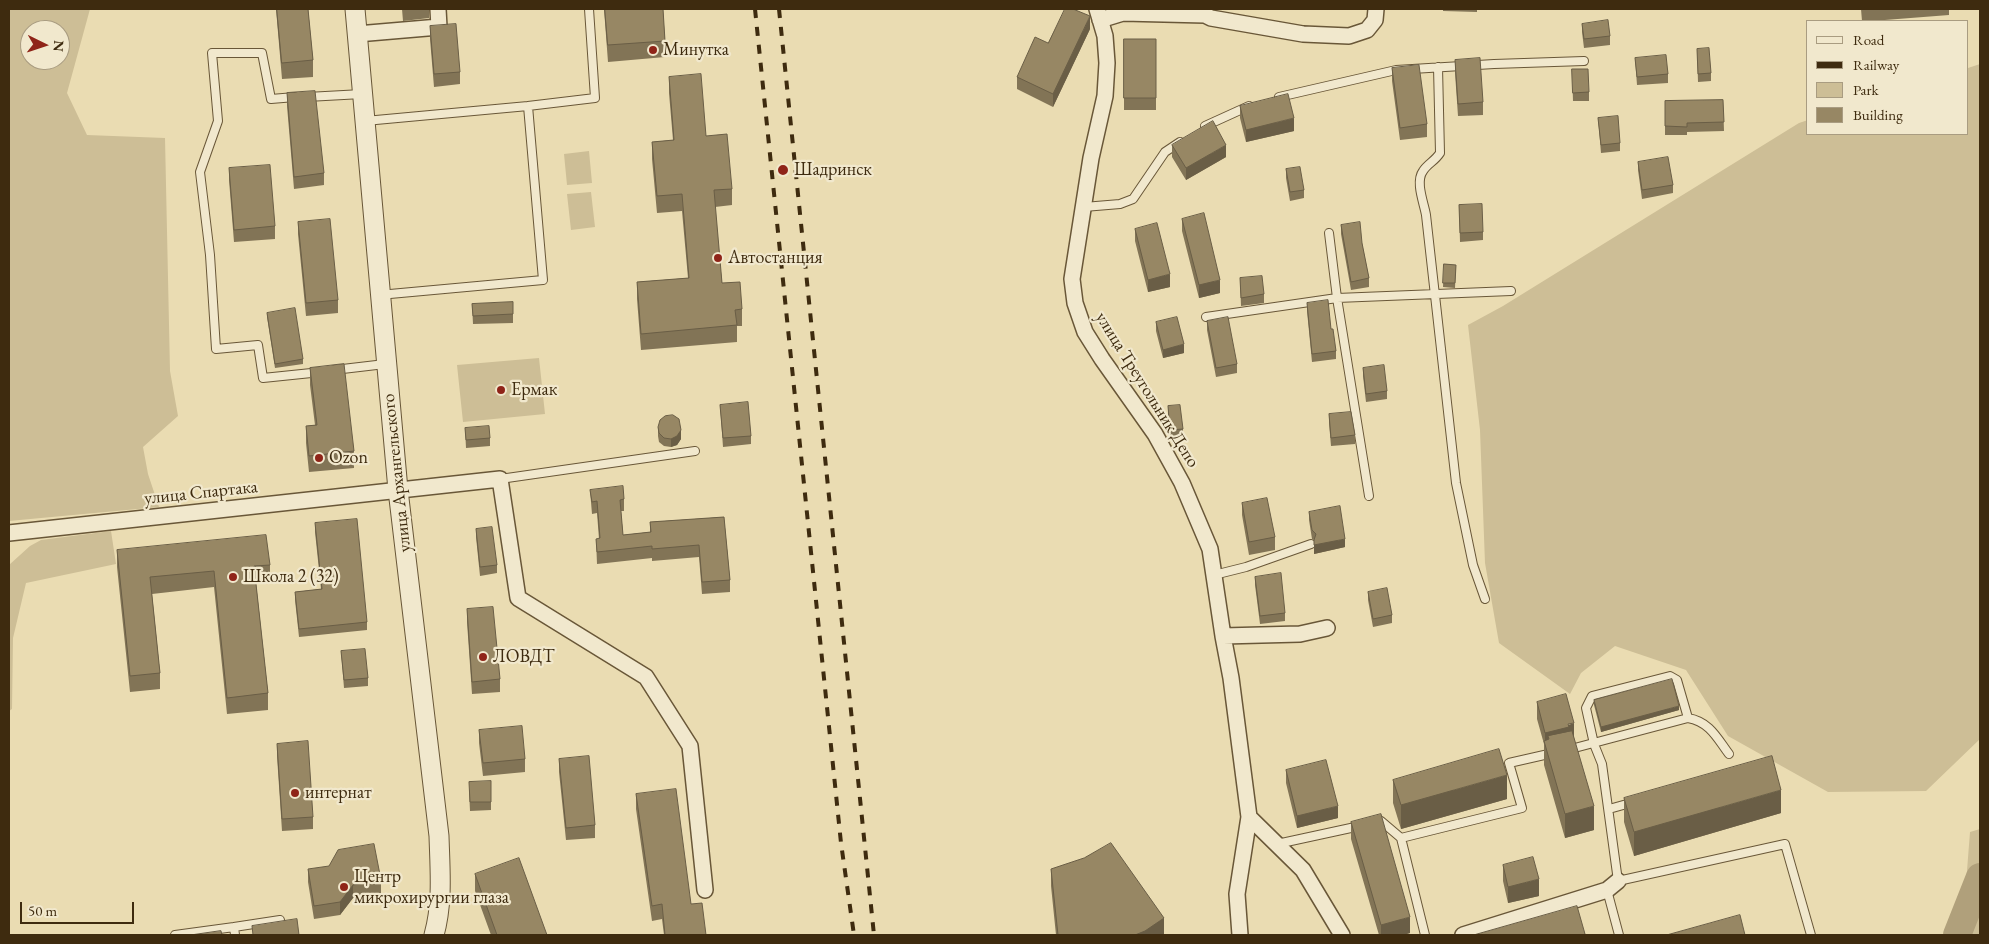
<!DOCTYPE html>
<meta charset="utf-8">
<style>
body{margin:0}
#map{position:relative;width:1989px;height:944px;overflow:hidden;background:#eadcb2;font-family:"EB Garamond",serif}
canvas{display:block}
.frame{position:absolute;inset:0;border:10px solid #3e2b0f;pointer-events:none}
.legend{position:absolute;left:1806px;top:20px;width:162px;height:115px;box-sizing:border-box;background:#f1e8cd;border:1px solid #a99c81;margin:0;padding:6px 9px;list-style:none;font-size:15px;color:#3e2b0f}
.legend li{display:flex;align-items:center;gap:10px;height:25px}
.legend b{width:25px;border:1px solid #a99c81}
.north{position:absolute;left:20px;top:20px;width:50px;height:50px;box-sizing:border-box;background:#f1e8cd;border:1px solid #a99c81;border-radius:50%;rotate:94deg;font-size:14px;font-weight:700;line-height:20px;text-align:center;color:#3e2b0f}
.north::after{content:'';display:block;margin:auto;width:18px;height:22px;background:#8f2418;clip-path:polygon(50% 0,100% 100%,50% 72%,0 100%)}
.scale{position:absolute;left:20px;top:902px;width:114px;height:22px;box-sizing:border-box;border:2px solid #3e2b0f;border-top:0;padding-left:6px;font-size:15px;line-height:18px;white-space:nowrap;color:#3e2b0f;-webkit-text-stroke:4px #f1e8cd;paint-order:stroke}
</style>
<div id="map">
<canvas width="1989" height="944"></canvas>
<div class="frame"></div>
<ul class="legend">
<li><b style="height:6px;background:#f1e8cd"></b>Road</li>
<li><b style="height:6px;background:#3e2b0f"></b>Railway</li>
<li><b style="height:14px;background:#cdbe96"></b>Park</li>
<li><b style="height:14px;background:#978764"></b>Building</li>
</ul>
<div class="north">N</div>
<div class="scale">50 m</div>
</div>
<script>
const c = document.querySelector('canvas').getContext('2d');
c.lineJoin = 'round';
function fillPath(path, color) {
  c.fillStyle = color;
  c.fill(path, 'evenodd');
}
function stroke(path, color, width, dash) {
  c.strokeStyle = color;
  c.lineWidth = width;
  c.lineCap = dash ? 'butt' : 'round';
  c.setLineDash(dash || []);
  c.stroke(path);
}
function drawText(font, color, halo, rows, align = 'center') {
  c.font = font + ' "EB Garamond",serif';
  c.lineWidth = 4.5;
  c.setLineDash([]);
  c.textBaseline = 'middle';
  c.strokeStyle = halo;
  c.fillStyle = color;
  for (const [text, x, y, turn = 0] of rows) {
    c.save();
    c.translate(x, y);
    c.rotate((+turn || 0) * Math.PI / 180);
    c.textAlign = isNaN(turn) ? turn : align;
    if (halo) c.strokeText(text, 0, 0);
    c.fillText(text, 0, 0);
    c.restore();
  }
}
const green = new Path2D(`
 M9,9h81l-23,84 20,42 78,3 5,233 8,45 -35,31 5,27 11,33 -150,14zM30,30h30v30h-30z
 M1980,64v675l-54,52 -98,1 -100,-56 -42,-66 -71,-24 -34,27 -11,21 -71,-51 -14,-80 -5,-133 -12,-105 35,-19 296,-183 9,-3v14h160v-66z
 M589,151l3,32 -25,2 -3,-31z
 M591,192l4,35 -24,3 -4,-36z
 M539,358l6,56 -82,8 -6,-57z
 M111,531l5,33 -90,19 -13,55 -1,71 -3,2v-146l21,-19 11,-6z
 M1980,829v106h-18l8,-103z`);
const river = new Path2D(`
 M1957,935l23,-58`);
const service = new Path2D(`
 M1438,67l2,86c-5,8 -13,11 -17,18 -8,11 1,32 3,44l30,268 17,82 12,34
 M295,97l-24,2 -9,-46h-50l6,68 -18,51 10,83 6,94 42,-4 5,33 58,-6
 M307,97l55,-3
 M1279,97l117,-27 98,-6 90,-3
 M528,106l67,-8 -6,-89
 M365,121l163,-15 15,174 -164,15
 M1205,126l44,-20
 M1084,207l36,-3 13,-5 32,-47 15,-10
 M1329,233l8,65 32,198
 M1206,317l131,-19 174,-7
 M334,370l51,-6
 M500,479l195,-28
 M1214,575l32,-8 65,-23
 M1688,718l-11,-38 -7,-4 -78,20 -6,12 8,36 8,20 16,117 167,-37 26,91
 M1567,750l121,-32c22,4 29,20 41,36
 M1609,809l25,-7
 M1374,823l7,-2 20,17
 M1277,844l83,-18
 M1607,890l12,45
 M234,927l46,-7
 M175,935l59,-8 1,8
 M1425,935l-24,-97 121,-30 -13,-45 44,-10`);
const minor = new Path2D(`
 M1097,9l8,27 2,27 -2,33 -14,62 -19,121 3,24 10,29 17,27 53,75 27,49 28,66 13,87 8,42 18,139 54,53 39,65
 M1193,9l18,9 92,16 46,2 18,-6 8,-10 1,-11
 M1100,20l23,-7 82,2
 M357,34l82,-7 -1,-18
 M9,533l491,-54 18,119 128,79 44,69 15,144
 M1223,636l77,-2 27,-6
 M1240,935l-3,-41 12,-77
 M1463,935l144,-45 11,-9`);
const tertiary = new Path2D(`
 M355,9l43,481 41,346c1,34 4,67 -5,99`);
const rail = new Path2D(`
 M755,9l86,834 13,92
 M779,9l95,926`);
const wall = new Path2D(`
 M276,9h32l5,51v17l-31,2z
 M402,9h27v9l-26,3z
 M604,9h59l2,32v16l-57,5z
 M1443,9h34v3l-34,-1z
 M1861,9h88v6l-77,6h-10z
 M1582,24l28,12v9l-26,3 -2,-16z
 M430,26l30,46v12l-26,3 -4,-48z
 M1090,29l-37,78 -36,-18v-12l31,-34z
 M1124,39h32v71h-32z
 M1697,49l14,24v8l-13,1z
 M1635,58l33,16v9l-31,2z
 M1455,60l28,42v13l-25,1 -3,-43z
 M1392,68l35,56v13l-27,3 -8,-59z
 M1572,69l17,23v9h-16z
 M669,77l37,59 26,53v16l-17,2 7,76 20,26v17h-5v16l-96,8 -4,-51v-17l51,-4 -6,-67 -25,2 -5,-54v-17l21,-2 -4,-47z
 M287,93l37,80v12l-30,4 -7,-83z
 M1723,100l1,31 -37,1v3h-22v-34z
 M1240,106l54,25 -48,11 -6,-24z
 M1598,118l22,25v8l-19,2z
 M1172,145l54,12 -40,23 -14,-23z
 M1638,162l35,23v8l-31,6 -4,-29z
 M229,168l46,58v13l-41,3 -5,-62z
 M1286,169l18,21v8l-14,3 -4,-23z
 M1459,205l24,27v8l-23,2z
 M1182,219l38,74 -21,5 -17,-67z
 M298,222l40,78v13l-32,3 -8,-82z
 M1341,225l21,18 7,35v9l-18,3 -10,-56z
 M1135,229l35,58 -22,5 -13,-51z
 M1444,264l12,1 -1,23 -12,-1z
 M1240,278l24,16v9l-23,3z
 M513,302v21l-40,1 -1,-20z
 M1307,303l24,26 5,22v8l-24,3 -5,-51z
 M267,313l36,46v5l-28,4 -8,-51z
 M1207,321l30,43v9l-21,4 -9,-47z
 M1156,322l28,31 -21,5 -7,-27z
 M310,368l44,83v17l-45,4 -3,-29v-17l9,-1 -5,-40z
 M1363,368l24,23v8l-21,3 -3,-26z
 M720,405l31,31v8l-28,3z
 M1168,406l15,23v8l-13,2 -2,-25z
 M1329,414l26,21v9l-24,2 -2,-23z
 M658,427l23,12 -4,6 -6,2 -7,-1 -5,-4 -1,-6z
 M465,428l25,10v8l-24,2z
 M590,490l34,9v12h-3l2,24 27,-3v-10l74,-5 6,63v12l-28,2 -3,-37 -47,4v-3l-55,6 -1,-25h3l-2,-26 -5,1z
 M1242,503l33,34v13l-26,5 -7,-40z
 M1309,512l36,35 -31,7v-14l-2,-1 -3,-19z
 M315,523l52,99v8l-68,7 -4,-37v-8l26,-3 -6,-57z
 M476,529l21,36v8l-17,3 -4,-39z
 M117,550l153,15v16l-14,2 12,110v17l-41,4 -13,-127 -62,7 8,79v16l-30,3 -13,-125z
 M1255,577l30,36v8l-25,3 -5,-39z
 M1368,592l24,23v8l-19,4 -5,-27z
 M467,609l33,70v13l-28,2 -5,-72z
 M341,651l27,27v8l-24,2z
 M1594,700l85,10 -78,22 -7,-27z
 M1537,702l37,36 20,92 -29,8 -21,-73v-21l-7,-25z
 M479,730l46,29v13l-42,4 -4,-33z
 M277,744l36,73v12l-31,2 -5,-75z
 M559,759l36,66v13l-29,2 -7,-68z
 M1286,770l52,48 -41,10 -11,-45z
 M1393,780l114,19 -106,30 -8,-26z
 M491,781v29l-21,1 -1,-21z
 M636,794l55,110 15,31h-42l-2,-16 -10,2 -16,-112z
 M1624,798l157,15 -147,43 -10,-34z
 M1351,822l59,111 -7,2h-24l-28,-96z
 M1503,865l36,31 -31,7 -5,-22z
 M308,869l73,11v13l-28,5 -13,17 -26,4 -6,-37z
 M1051,869l113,66h-108l-5,-49z
 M475,874l72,61h-56l-16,-44z`);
const shadedWall = new Path2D(`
 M1090,16v13l-37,78v-13z
 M1294,118v13l-48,11v-12z
 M1226,145v12l-40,23v-12z
 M1170,274v13l-22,5v-12z
 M1220,280v13l-21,5v-13z
 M1184,344v9l-21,5v-8z
 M681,430v9l-4,6 -6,2v-8z
 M1345,539v8l-31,7v-9z
 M1679,706v4l-78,22v-5z
 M1574,723v16h-25l-1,-3v12l-3,-3v-12z
 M1507,775v24l-106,30v-24z
 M1781,790v23l-147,43v-24z
 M1338,806v12l-41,10v-12z
 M1594,806v24l-29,8v-24z
 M1539,879v17l-31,7v-16z
 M353,885v13l-13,17v-13z
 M1410,917v16l-7,2h-22v-10z
 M1164,918v17h-29z`);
const building = new Path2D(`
 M277,9h31l5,51 -31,3z
 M605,9h58l2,32 -57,4z
 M1065,9h8l17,7 -37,78 -36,-17 18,-40 13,6z
 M1608,20l2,16 -26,3 -2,-15z
 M456,24l4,48 -26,2 -4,-48z
 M1124,39h32v59h-32z
 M1709,48l2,25 -13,1 -1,-25z
 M1666,55l2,19 -31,3 -2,-19z
 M1480,58l3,44 -25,2 -3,-44z
 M1419,65l8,59 -27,4 -8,-60z
 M1572,69h16l1,23 -16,1z
 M701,74l5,62 21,-2 5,55 -18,1 8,93 18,-1 2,27 -7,1 2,15 -96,9 -4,-52 52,-4 -7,-84 -25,2 -5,-54 22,-2 -5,-63z
 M315,91l9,82 -30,4 -7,-84z
 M1288,94l6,24 -48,12 -6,-24z
 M1723,100l1,22 -37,1v4l-22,-1v-25z
 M1618,116l2,27 -19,2 -3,-27z
 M1213,121l13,24 -40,23 -14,-23z
 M1668,157l5,28 -31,5 -4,-28z
 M270,165l5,61 -41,4 -5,-62z
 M1300,167l4,23 -14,2 -4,-23z
 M1482,204l1,28 -23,1 -1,-28z
 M1204,213l16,67 -21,5 -17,-66z
 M330,219l8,81 -32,3 -8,-81z
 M1360,222l2,21 7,35 -18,4 -10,-57z
 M1157,223l13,51 -22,6 -13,-51z
 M1444,264l12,1 -1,18h-12z
 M1262,276l2,18 -23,4 -1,-20z
 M1328,300l3,29h2l3,22 -24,3 -5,-51z
 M513,302v12l-40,2 -1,-12z
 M295,308l8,51 -28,5 -8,-51z
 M1177,317l7,27 -21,6 -7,-28z
 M1228,317l9,47 -21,4 -9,-47z
 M344,364l10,87 -45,5 -3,-30 11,-1 -7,-57z
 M1384,365l3,26 -21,3 -3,-26z
 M748,402l3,34 -28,2 -3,-33z
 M1180,405l3,24 -13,1 -2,-24z
 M1351,412l4,23 -24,3 -2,-24z
 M673,415l6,4 2,11 -4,6 -6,3 -7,-1 -5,-5 -1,-6 2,-7 5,-4z
 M489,426l1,12 -24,2 -1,-12z
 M623,486l1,13 -4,1 3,35 28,-3 -1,-10 74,-5 6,63 -28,2 -3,-37 -47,4v-3l-55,6 -1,-13 4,-1 -3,-37 -5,1 -2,-12z
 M1267,498l8,39 -26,5 -7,-39z
 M1340,506l5,33 -31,6v-5l2,-6 -4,-4 -3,-18z
 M357,519l10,103 -68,7 -4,-37 27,-3 -7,-66z
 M492,527l5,38 -17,2 -4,-38z
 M266,535l4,30 -16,1 14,127 -41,5 -13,-127 -64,6 10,96 -30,3 -13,-126z
 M1281,573l4,40 -25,3 -5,-39z
 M1387,588l5,27 -19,4 -5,-27z
 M493,607l7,72 -28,3 -5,-73z
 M365,649l3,29 -24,2 -3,-29z
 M1672,679l7,27 -78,21 -7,-27z
 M1566,694l8,29 -6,1 1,3 -24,6 -8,-31z
 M522,726l3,33 -42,4 -4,-33z
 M1572,731l22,75 -29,8 -21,-73 5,-2 -1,-3z
 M308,741l5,76 -31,2 -5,-75z
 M1499,749l8,26 -106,30 -8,-25z
 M589,756l6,69 -29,3 -7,-69z
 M1772,756l9,34 -147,42 -10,-34z
 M1326,760l12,46 -41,10 -11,-46z
 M491,781v21h-21l-1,-20z
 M676,789l15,115 11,-1 4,32h-41l-3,-31 -10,2 -16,-112z
 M1381,814l29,103 -29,8 -30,-103z
 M1111,843l53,75 -19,13 -10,4h-77l-7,-66 33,-11z
 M374,844l7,36 -28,5 -13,17 -26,4 -6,-37 21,-3 9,-16z
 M1533,857l6,22 -31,8 -5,-22z
 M519,858l28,77h-50l-22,-61z
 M1577,906l8,28 -3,1h-108z
 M1740,915l5,20h-78z
 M297,919l2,16h-46l-1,-9z
 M221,931l1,4h-31z`);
const markers = [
 [653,50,5,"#8f2418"],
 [783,170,6,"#8f2418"],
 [718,258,5,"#8f2418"],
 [501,390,5,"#8f2418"],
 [319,458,5,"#8f2418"],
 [233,577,5,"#8f2418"],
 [483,657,5,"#8f2418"],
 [295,793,5,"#8f2418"],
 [344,887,5,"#8f2418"]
];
const poiNames = [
 ["Минутка",663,50],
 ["Шадринск",794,170],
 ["Автостанция",728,258],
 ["Ермак",511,390],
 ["Ozon",329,458],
 ["Школа 2 (32)",243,577],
 ["ЛОВДТ",493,657],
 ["интернат",305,793],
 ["Центр",354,877],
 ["микрохирургии глаза",354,898]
];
const streetNames = [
 ["улица Треугольник Депо",1147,390,58],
 ["улица Архангельского",397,473,-96],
 ["улица Спартака",201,493,-6]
];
fillPath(green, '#cdbe96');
stroke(river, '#b0a07b', 28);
stroke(service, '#695738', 10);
stroke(minor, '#695738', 18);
stroke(tertiary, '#695738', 21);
stroke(service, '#f1e8cd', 8);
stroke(minor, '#f1e8cd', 15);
stroke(tertiary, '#f1e8cd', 19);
stroke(rail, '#3e2b0f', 4, [9, 9]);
fillPath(wall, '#827456');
fillPath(shadedWall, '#6a5e46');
fillPath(building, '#978764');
stroke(building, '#6a5e46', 1);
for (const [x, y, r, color] of markers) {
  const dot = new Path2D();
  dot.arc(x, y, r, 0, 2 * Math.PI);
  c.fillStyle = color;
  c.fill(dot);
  stroke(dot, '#f1e8cd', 2);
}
drawText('18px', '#3e2b0f', '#f1e8cd', poiNames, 'left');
drawText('18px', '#3e2b0f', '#f1e8cd', streetNames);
</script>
